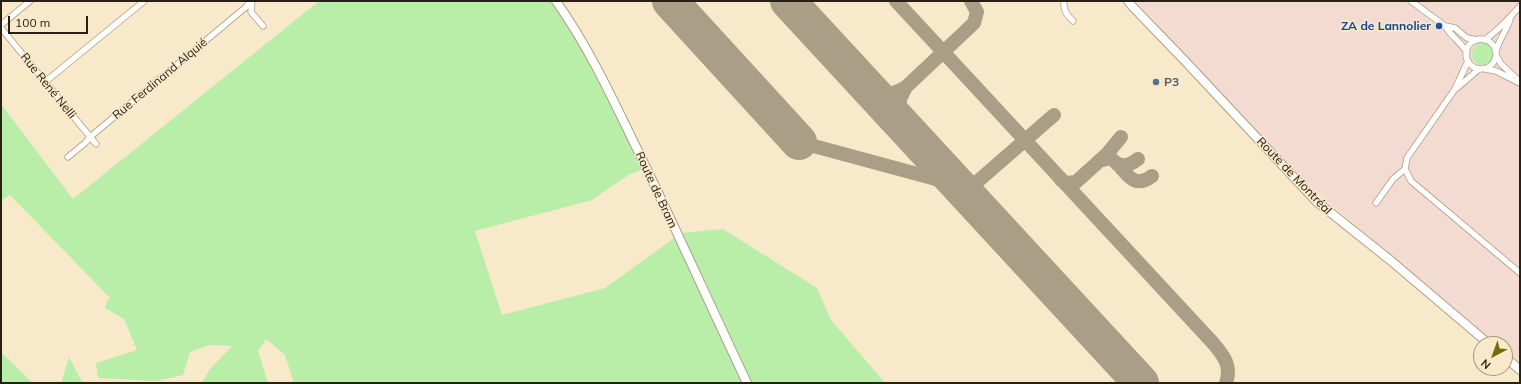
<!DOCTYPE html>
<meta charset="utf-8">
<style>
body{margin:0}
#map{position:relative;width:1521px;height:384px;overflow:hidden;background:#f9e9cb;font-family:Mulish,sans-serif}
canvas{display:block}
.frame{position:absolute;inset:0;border:2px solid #262015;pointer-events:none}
.north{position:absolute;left:1473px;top:336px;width:40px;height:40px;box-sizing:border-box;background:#f9e9cb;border:1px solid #a59982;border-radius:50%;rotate:221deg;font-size:11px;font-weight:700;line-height:16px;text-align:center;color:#262015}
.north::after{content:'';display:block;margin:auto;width:14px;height:18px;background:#726d0c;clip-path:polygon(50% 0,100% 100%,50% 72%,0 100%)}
.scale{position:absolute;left:8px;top:16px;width:80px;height:18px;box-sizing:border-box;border:2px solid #262015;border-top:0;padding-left:5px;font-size:12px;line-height:14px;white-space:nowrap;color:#262015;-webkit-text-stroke:3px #f9e9cb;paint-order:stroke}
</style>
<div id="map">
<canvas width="1521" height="384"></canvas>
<div class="frame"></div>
<div class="north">N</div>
<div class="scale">100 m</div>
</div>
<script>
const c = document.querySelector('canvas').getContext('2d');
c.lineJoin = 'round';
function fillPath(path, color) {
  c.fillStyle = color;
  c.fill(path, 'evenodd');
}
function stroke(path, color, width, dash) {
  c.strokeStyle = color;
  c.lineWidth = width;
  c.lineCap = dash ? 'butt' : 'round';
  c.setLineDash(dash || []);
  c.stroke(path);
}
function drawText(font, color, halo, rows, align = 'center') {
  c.font = font + ' Mulish,sans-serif';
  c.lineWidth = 3;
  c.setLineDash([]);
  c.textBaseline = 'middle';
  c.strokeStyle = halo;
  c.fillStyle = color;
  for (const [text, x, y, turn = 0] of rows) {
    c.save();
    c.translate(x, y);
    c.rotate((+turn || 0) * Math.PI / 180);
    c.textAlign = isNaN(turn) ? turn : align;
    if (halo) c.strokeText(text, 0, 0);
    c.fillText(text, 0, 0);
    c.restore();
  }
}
const commercial = new Path2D(`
 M1136,1h384v362l-15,-12v-7h-8l-189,-159 -126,-131z`);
const green = new Path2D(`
 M319,1h241l91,166 -21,7 -38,26 -117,31 27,84 103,-27 76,-55 42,-4 94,59 14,32 54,63h-591l-9,-28 -19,-16 -8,12 10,32h-66l8,-14 22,-23 -22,-1 -20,7 -7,23 -27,6 -58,-3 -2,-15 41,-13 -13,-31 -19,-11 1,-5 4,-5 -100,-103 -9,6v-97l72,95z
 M1472 54a11 11 0 1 1 22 0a11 11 0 1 1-22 0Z
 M1,352l32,31h-32z
 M69,357l12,23 2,3h-22z`);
const taxiway = new Path2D(`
 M896,1l317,342c11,13 19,23 13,40
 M867,87c16,10 23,9 39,0l68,-64 3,-11 -6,-11
 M904,127c-8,-17 -7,-24 2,-40
 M799,142l159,43 9,2 10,-5 77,-67
 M1099,161l11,-3c16,9 20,34 42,18
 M1117,164c9,3 14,0 21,-5
 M1061,180l5,3 10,-1 31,-28 14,-17
 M975,204l-3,-12 5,-10`);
const runway = new Path2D(`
 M670,1l129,141
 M788,1l353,382`);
const minor = new Path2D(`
 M252,1l-1,11 12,14
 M1064,1c-1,9 3,14 9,20
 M1411,1l34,25 10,2 12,10 10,2
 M1,25l29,-24
 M1445,26c6,10 15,16 22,26
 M1,28l95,116
 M1466 54a15 15 0 1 1 30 0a15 15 0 1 1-30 0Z
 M1485,40c13,-10 25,-22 35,-34
 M1496,51c3,-12 11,-21 14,-32
 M1496,55l5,9 16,15
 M1468,61l-13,28 -48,69 -2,11 6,12 109,92
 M1485,69l11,2 24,12
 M45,82l99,-81
 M1457,88l22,-19
 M68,157l17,-14 5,-6 156,-130 4,-6
 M1376,203l17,-24 12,-10`);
const secondary = new Path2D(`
 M556,1c34,48 58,101 84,154 37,76 71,152 107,228
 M1128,1l4,5 53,55 131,140 74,59 99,84
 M1505,357l15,13`);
const markers = [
 [1439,26,4,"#1a4fb4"],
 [1156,82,4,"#5c6f8a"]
];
const transitNames = [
 ["ZA de Lannolier",1431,26]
];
const streetNames = [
 ["Rue Ferdinand Alquié",160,79,-40],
 ["Rue René Nelli",48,86,51],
 ["Route de Montréal",1294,176,46],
 ["Route de Bram",656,190,65]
];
const serviceNames = [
 ["P3",1164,82]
];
fillPath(commercial, '#f3dbd1');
fillPath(green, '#b8eea8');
stroke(taxiway, '#aa9e86', 14);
stroke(runway, '#aa9e86', 36);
stroke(minor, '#af9f84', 7);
stroke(secondary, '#af9f84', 10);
stroke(minor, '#fff', 5.5);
stroke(secondary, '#fff', 8);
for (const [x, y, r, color] of markers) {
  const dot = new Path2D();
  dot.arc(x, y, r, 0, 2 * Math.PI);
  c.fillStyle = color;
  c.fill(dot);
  stroke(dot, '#f9e9cb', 1.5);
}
drawText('bold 12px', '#164399', '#f9e9cb', transitNames, 'right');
drawText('12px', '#262015', '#f9e9cb', streetNames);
drawText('bold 12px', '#4e5e75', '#f9e9cb', serviceNames, 'left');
</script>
